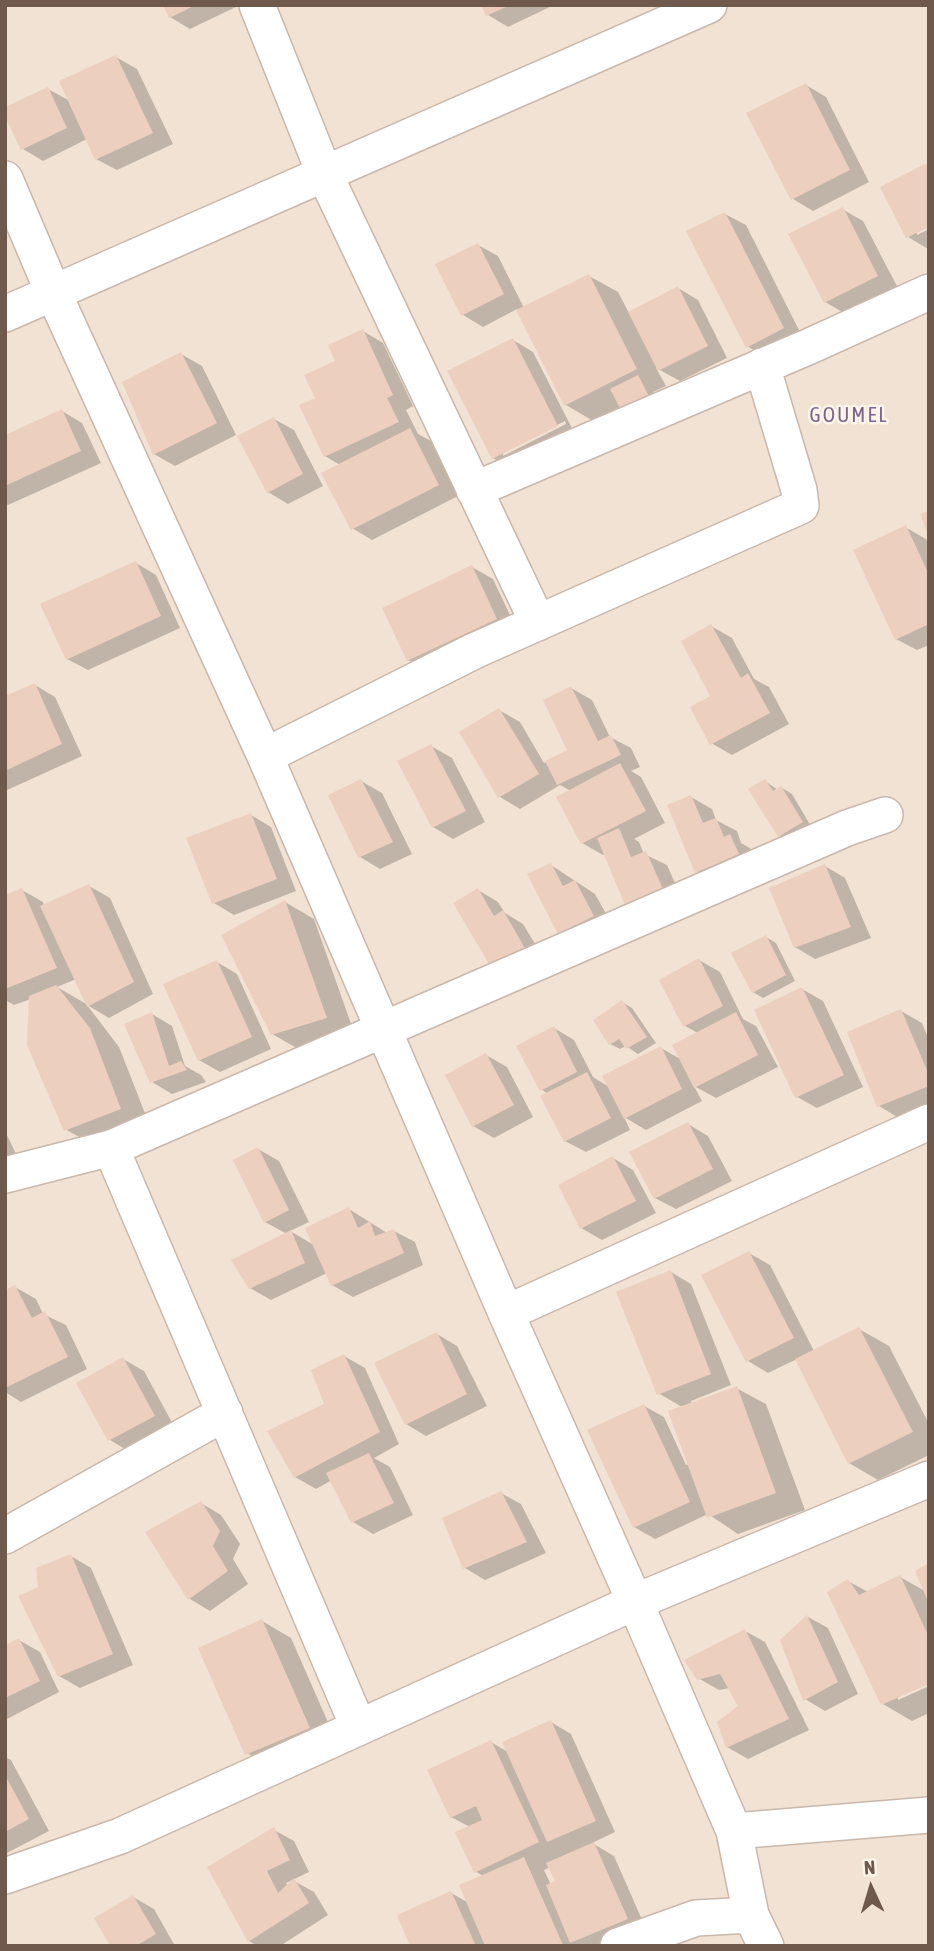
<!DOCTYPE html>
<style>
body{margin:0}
#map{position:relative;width:934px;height:1951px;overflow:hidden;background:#faf1e3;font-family:"Asap Condensed",sans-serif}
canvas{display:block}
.frame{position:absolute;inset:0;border:7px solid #6f584c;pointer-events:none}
.north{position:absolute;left:836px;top:1853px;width:70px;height:70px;-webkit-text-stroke:5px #fdf5e9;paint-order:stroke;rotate:356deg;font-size:19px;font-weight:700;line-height:28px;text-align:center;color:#6f584c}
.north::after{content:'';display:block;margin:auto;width:24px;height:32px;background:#6f584c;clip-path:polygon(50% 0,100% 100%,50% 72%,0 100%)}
</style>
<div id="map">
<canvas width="934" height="1951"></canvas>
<div class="frame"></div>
<div class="north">N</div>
</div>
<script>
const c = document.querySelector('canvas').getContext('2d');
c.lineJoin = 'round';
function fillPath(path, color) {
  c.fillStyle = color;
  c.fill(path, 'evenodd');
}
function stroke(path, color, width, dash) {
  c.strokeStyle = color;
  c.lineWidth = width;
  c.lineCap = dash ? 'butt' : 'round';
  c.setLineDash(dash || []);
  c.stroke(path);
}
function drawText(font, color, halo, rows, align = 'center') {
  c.font = font + ' "Asap Condensed",sans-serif';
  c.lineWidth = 5;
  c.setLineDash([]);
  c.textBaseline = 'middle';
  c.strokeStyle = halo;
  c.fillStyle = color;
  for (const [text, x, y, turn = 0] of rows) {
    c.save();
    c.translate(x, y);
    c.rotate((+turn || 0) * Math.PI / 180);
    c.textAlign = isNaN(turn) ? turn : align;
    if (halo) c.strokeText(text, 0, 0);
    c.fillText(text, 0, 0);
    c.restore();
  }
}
const residential = new Path2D(`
 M5,5h924v1941h-924z`);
const shadow = new Path2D(`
 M165,5h72l1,1 -48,23 -20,-12z
 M483,5h71l-46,22 -20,-12z
 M116,57l21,12 36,75 -56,26 -21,-11 -9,-20 -44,22 -20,-12 25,-60 22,12z
 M806,85l20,12 43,85 -56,29 -20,-12z
 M842,209l21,12 35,67 -52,26 -21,-12z
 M725,214l21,11 58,115 -37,18 -20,-12z
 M929,229l-1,20 -20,-12 9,-6v4z
 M478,245l20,11 26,52 65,-32 29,16 11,21 49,-25 20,12 29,58 -47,23 -24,-13 10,18 -13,6 7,14 -65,16 -29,-17 -49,-96 -34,18 -20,-12 -26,-50z
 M363,331l20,12 30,63 -7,4 12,24 13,7 27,55 -86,44 -20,-12 -12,-63 -15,-9 -7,-57 20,-37z
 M513,340l20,12 44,86 -63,32 -21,-12zM565,421l1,3 -63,32v-4z
 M181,354l21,12 34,69 -61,31 -21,-12z
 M62,411l20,12 19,40 -93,42 -3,-1v-67z
 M274,419l20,11 29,56 -35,18 -20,-12z
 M905,527l21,12 3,6v100l-12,5 -21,-11z
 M136,563l20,12 24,53 -92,42 -21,-11z
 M472,567l21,12 24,51 -89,42 -20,-12z
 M711,626l21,12 22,41 15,8 20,37 -57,31 -21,-12z
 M35,685l20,12 27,59 -77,35v-93z
 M571,688l21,12 18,37 21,11 9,19 -9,4 10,6 24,46 -31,16 5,3 5,12 23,11 16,36 -36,15 -20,-12 -22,-51 -2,2 -21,-12 -11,-52 -11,-6 -40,24 -20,-12 -1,-87 21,12 24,41 26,-12z
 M431,746l21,12 33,64 -32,17 -20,-12z
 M361,781l21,12 30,61 -32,15 -20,-12z
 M765,781l13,9 4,-2 10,6 20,34 -22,14 -10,-6z
 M691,797l21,12 4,11 21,11 4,12 9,5 8,18 -41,17 -20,-11z
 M251,815l20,12 25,64 -62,24 -20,-12z
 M551,865l44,29 19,34 -34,17 -21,-12z
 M825,866l20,12 26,60 -56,21 -20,-12z
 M89,886l21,12 43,96 -44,24 -22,-13 32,42 31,79 -55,20 -30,-17 -34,-130 -17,6 -9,-5v-103l17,-7 21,12 1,4zM76,979l12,26 -31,-18z
 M478,890l20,12 7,11 18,11 23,38 -33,18z
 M285,902l29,17 41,116 -53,16 -30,-17z
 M766,937l10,6 19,38 -32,17 -10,-6z
 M699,960l21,12 23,47 13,7 22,41 -62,31 -22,-12 8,15 -56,29 -22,-13 6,13 -44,22 -21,-11 -17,-47 -7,-5 13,-61 20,12 19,37 16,10 52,-39 21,12 16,-27 -13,-7z
 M217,962l20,12 34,75 -51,23 -21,-12z
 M802,989l21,12 40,86 -46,21 -20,-11z
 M622,1002l10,6 24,35 -18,11 -12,-8 -6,3 -10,-5z
 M901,1011l21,12 7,17v66l-30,12 -20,-12z
 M152,1014l20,12 13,40 16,9 5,7 -34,12 -20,-12z
 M486,1055l21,12 26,50 -39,21 -21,-12z
 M688,1124l20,12 24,45 -56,28 -21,-11z
 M5,1131l14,29 -14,6z
 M258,1149l21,12 30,61 -19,9 24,14 35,-36 38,24 7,-2 21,11 8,23 -70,32 -21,-12 -5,-12 -56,27 -21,-12 37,-54 -22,-12z
 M613,1158l20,12 23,43 -54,27 -21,-12z
 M749,1253l21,12 44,86 45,-22 30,17 40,78v31l-51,25 -29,-17 -52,-104 -29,14 -20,-12 -44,-85z
 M671,1272l20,12 40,101 -40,16 1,3 44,-16 30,16 39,106 -67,24 -30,-20 -53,25 -21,-12 10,-121 20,11 22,48 3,-1 -7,-57 -24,-14z
 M15,1287l21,12 7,15 23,11 21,44 -66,33 -16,-10v-100z
 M437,1334l20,12 30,60 -61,30 -20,-12z
 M344,1356l21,12 34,76 -25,14 16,9 23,48 -40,19 -20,-12 -21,-42 -16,9 -21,-12z
 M123,1359l21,12 31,57 -45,24 -20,-12z
 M501,1493l20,11 25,49 -61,27 -20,-12z
 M201,1503l20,12 19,29 -7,15 15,25 -38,27 -20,-12z
 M71,1556l20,12 42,97 -53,23 -21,-12 -19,-88z
 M929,1565v117l-31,14v4l31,-14v27l-17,8 -29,-17 -35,-123 20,11 32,-15 25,14z
 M808,1617l20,11 30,66 -33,17 -20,-12z
 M262,1621l29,17 47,107 -62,25 -29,-17z
 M745,1631l20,11 44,88 -61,29 -21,-12 13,-41 -10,-18 -11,2 -21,-12z
 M19,1640l21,12 19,40 -54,28v-73z
 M551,1722l20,12 44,98 -23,11 22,13 33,75 -35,15h-200l39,-53 18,10 14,-27 -8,-5 -5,-44 -19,-10 40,-75 17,10zM550,1867l7,15 -6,3 -7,-15z
 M5,1757l6,3 38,71 -44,23z
 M274,1830l20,11 15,31 -23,11 2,3 6,-5 20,11 14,23 -48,31h-23l-8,-5z
 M133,1897l21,12 21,37h-63z`);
const building = new Path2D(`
 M163,5h33l-27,13z
 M481,5h29l-24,11z
 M116,55l37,78 -58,27 -36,-79z
 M806,83l44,87 -59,30 -45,-87z
 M48,87l19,41 -46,22 -16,-34v-9z
 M929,162v65l-23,11 -26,-51z
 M843,207l35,69 -54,27 -36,-69z
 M725,212l59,116 -38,20 -60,-117z
 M478,243l26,51 -43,22 -26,-52z
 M589,274l48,95 -73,37 -48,-96z
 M678,286l30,60 -50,25 -30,-59z
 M363,329l30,66 -6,3 12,24 -75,35 -25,-52 16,-7 -11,-23 31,-14 -7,-16z
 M513,338l45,88 -66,33 -45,-88z
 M181,352l36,71 -64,32 -31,-73z
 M638,375l13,25 -28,14 -13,-25z
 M62,409l19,42 -76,35v-51z
 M274,417l29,57 -36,19 -30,-57z
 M410,428l29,57 -88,45 -30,-57z
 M929,511v26l-9,-23z
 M906,525l23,50v49l-34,16 -42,-90z
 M136,561l25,55 -95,44 -26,-56z
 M472,565l25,54 -90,42 -25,-53z
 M711,624l30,54 7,-5 22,40 -60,32 -20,-38 20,-11 -29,-55z
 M35,683l27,61 -57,27v-75z
 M571,686l27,55 13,-6 10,20 -64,30 -12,-24 22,-11 -24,-50z
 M499,708l40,66 -41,24 -39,-66z
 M431,744l35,67 -34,17 -35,-67z
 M620,763l26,48 -65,33 -25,-47z
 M361,779l32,63 -35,16 -30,-63z
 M765,779l8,12 8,-5 22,36 -25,15 -30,-48z
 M691,795l12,28 13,-5 8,19 6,-3 9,20 -44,19 -28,-68z
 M251,813l26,66 -65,25 -26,-66z
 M619,828l12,29 15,-6 17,38 -38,16 -28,-67z
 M551,863l12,23 12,-6 19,36 -36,18 -31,-60z
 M825,864l26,63 -57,21 -25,-60z
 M89,884l45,98 -47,25 -47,-101z
 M22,888l35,80 -52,21v-94z
 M478,888l16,28 9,-6 23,40 -34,19 -39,-66z
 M285,900l42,118 -56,17 -50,-100z
 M766,935l20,40 -34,18 -21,-40z
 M699,958l24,48 -40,21 -24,-47z
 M217,960l35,77 -54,24 -35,-77z
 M56,985l34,43 31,81 -57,22 -37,-86 2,-49z
 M802,987l42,88 -49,23 -41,-88z
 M622,1000l25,37 -21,12 -7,-10 -10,6 -16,-25z
 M901,1009l28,66v11l-52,21 -30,-75z
 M152,1012l17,54 12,-5 6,9 -37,13 -26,-59z
 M736,1012l22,43 -64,33 -22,-43z
 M554,1026l23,46 -37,19 -24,-45z
 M661,1046l21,43 -58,30 -22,-43z
 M486,1053l28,52 -42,22 -27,-52z
 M587,1072l24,46 -47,24 -24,-46z
 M688,1122l25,47 -59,30 -25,-47z
 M258,1147l31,63 -25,13 -31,-63z
 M613,1156l23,45 -56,28 -22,-44z
 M349,1207l9,21 12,-7 5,15 19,-7 10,24 -73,33 -26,-58z
 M291,1230l14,33 -56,26 -18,-29z
 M749,1251l45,87 -48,24 -45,-87z
 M671,1270l40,104 -54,21 -41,-103z
 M15,1285l17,33 13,-7 23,46 -63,31v-98z
 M859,1327l54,105 -65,32 -53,-105z
 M437,1332l30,62 -62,31 -31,-62z
 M344,1354l36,78 -86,46 -27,-47 57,-27 -13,-34z
 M123,1357l32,59 -47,25 -32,-58z
 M737,1386l39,107 -69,25 -39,-107z
 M644,1404l46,98 -57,26 -46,-98z
 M369,1453l25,50 -43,20 -25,-50z
 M501,1491l26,51 -64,27 -21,-51z
 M201,1501l19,30 -7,15 15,25 -40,29 -43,-68z
 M71,1554l42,100 -55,23 -40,-81 20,-9 -2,-19z
 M929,1563v41l-14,-33z
 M900,1575l29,62v47l-48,21 -54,-113 21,-13 11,16z
 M807,1615l31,67 -35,19 -23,-61z
 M262,1619l48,109 -65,27 -47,-107z
 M745,1629l44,90 -63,29 -9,-26 21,-16 -18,-32 -23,6 -13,-20z
 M19,1638l21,43 -35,17v-53z
 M551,1720l45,101 -49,21 -45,-100z
 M491,1740l48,102 -65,31 -19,-41 27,-12 -6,-14 -26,12 -23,-48z
 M5,1775l24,44 -24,13z
 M274,1827l16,33 -23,11 11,22 16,-15 15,25 -61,39 -41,-75z
 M594,1842l34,77 -58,24 -24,-58 9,-4 -9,-18z
 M524,1857l39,88 -78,1 -26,-61z
 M451,1891l25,55h-66l-13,-31z
 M133,1895l23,39 -20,12h-26l-16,-28z`);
const street = new Path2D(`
 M257,5l68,170 213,448
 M5,179l48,113 212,464 241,557 129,289 99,229 17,84 15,31
 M5,314l704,-309
 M474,490l336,-144 119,-54
 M265,756l209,-105 327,-145 -2,-16 -37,-124
 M111,1148l247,578
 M5,1175l106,-27 736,-320 38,-13
 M506,1313l423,-191
 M5,1536l220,-123
 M734,1831l195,-16
 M5,1876l115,-40 515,-234 294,-123
 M618,1946l78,-28 55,-3`);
const neighbourhoodNames = [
 ["GOUMEL",849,415]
];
fillPath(residential, '#f1e2d3');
fillPath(shadow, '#0003');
fillPath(building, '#eccfbe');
stroke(street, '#c9b8ab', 38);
stroke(street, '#fff', 35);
c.letterSpacing = '2px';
drawText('21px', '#7d648c', '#fdf5e9', neighbourhoodNames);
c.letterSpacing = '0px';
</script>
